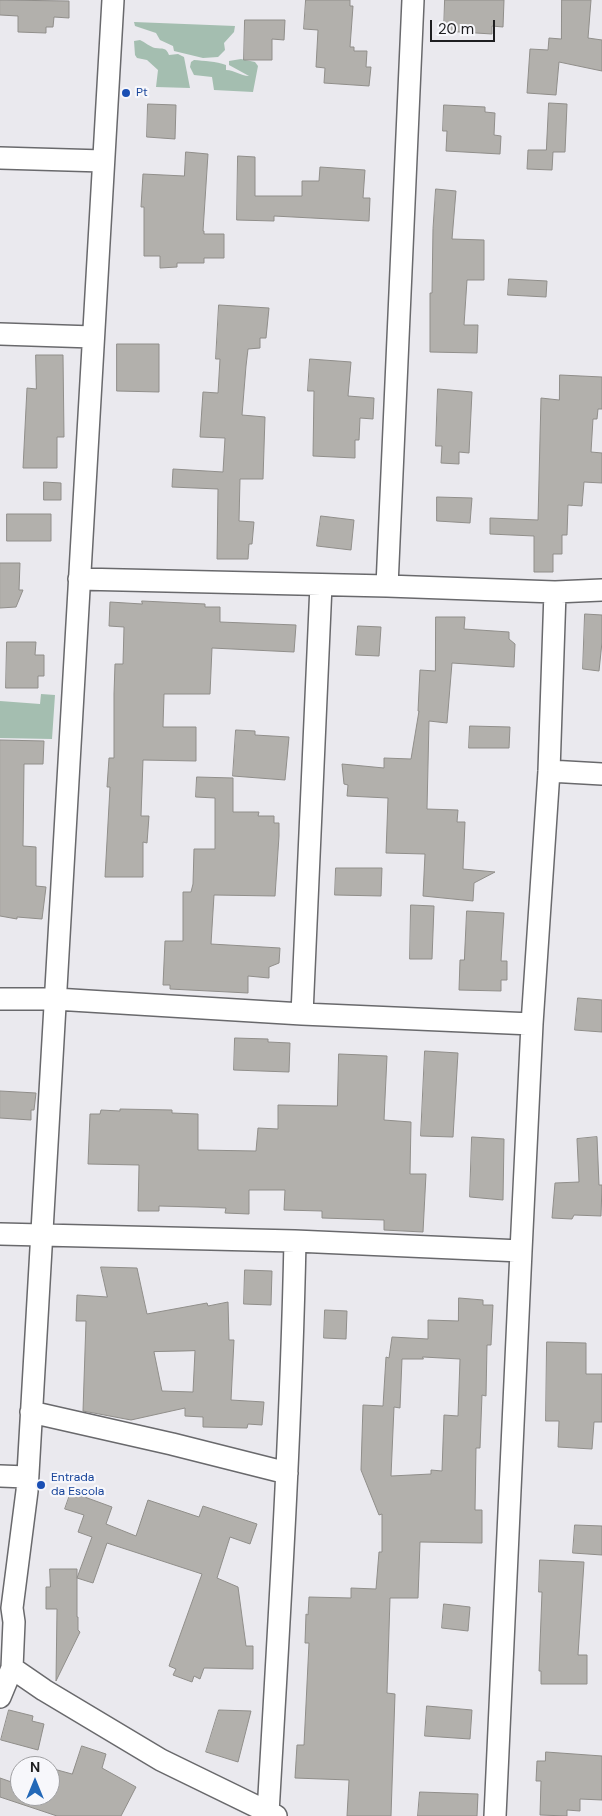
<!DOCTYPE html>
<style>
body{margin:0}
#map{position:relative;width:602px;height:1816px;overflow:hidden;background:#eae9ee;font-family:"DM Sans",sans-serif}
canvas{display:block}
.north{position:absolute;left:10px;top:1756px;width:50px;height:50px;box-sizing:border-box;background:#f7f7fb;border:1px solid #a0a0a3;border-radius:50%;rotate:0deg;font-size:14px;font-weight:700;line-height:20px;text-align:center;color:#1e1e20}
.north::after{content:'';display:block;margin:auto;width:18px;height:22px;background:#2368b8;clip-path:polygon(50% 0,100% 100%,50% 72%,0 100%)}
.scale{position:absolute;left:430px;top:20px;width:65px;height:22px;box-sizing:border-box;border:2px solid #1e1e20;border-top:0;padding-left:6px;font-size:15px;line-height:18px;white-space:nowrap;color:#1e1e20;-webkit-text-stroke:4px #f7f7fb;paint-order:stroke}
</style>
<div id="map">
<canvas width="602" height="1816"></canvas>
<div class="north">N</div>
<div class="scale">20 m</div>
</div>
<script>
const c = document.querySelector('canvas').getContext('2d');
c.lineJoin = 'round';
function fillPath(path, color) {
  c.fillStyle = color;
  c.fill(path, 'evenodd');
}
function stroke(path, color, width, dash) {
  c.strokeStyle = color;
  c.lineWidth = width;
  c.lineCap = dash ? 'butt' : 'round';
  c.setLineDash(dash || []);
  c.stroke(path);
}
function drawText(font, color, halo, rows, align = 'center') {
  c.font = font + ' "DM Sans",sans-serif';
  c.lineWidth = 4.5;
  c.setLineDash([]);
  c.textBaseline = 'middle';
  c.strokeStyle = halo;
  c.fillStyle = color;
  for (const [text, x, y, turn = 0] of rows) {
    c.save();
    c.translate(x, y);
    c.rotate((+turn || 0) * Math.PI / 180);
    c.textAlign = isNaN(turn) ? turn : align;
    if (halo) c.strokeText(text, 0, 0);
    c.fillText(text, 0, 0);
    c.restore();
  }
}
const green = new Path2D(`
 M134,22l101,4 -1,6 -10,11 1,7 -7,7 -15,1 -29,-7 -1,-5 -13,-6 -4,-7 -21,-7z
 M140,40c5,2 10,7 15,8 8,1 11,-1 14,7l9,-1 6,3 6,31 -34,-1 2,-17 -11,-10 -10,-2 -2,-3 -1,-14z
 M241,59l14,3 3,4 -5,26 -39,-2 -2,-13 -18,-2 -4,-8 1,-5 3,-2c10,1 22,1 32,5v5c9,0 14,6 23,6l-20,-11v-4z
 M41,694l14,1 -3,44 -52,-1v-37l40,3z`);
const building = new Path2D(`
 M0,0l69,1v17l-15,-1 -1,10h-7v6l-28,-1v-16l-18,-1z
 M306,0h44v6h3l-3,41h4v4h13l-1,16h5l-2,19 -45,-3 1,-15 -9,-1 2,-37 -14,-1z
 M445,0h59l-1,27 -11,-1v8l-48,-3z
 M562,0h29l-3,38 14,2v31l-43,-9 -3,33 -29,-2 3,-44 18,1 1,-12 12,1z
 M245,20h40l-1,20 -12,-1v21h-28z
 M549,103l18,1 -2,48h-12l-1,18 -25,-1 1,-19h18z
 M148,104l28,1 -1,34 -28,-2z
 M444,105l41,2v5l10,1 -1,22 7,1 -1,18 -54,-3 1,-20h-4z
 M186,152l22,2 -5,77h1v3h20v24h-20v5h-27v4l-17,1v-12h-16v-49h-3l2,-33 41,2z
 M238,156l17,1v39h47v-15h17l1,-14 45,3 -2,28h7l-1,23 -95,-5v5l-37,-1z
 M436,189l20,2 -4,48 32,1v40h-17l-3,45h14l-1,28 -47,-1v-59h2l1,-64z
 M509,279l38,2 -1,16 -38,-2z
 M219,305l50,3 -3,30h-6v10l-12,1 -2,17 -4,49 23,2 -2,62h-23l-1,42 15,1 -2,22h-3l-1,15h-31l1,-70 -46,-2 1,-18 50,3 2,-34 -25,-1 3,-45 15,1 2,-34h-4z
 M117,344h42v48l-42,-1z
 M36,355h27l1,82h-7v31h-34l4,-80 9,1z
 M310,359l41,3 -3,34 26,2 -1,21 -13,-1 -1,22h-4v18l-42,-2 1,-65h-6z
 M560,375l42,2v32h-4l-1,10h-4l-2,33 11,1v30l-18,-1 -2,24 -14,-1 -1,30h-5v19h-9v18h-19v-36l-44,-2v-16l48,2 3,-122 18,2z
 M438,389l34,3 -3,61 -10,-1v12l-18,-1 1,-17h-6z
 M44,482l17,1v17h-17z
 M437,497l35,1 -2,25 -33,-2z
 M7,514h44v27h-44z
 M321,516l33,4 -3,30 -34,-4z
 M0,563h20l-1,27h4l-7,17 -16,1z
 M142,601l63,3v3h15v15l76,3 -2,27 -82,-4 -2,46h-46l-1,33h33v34l-53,-1 -2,56h8l-2,27 -4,-1v35h-38l5,-90h-3l2,-29h5v-64l1,-30h8l1,-37 -15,-1 1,-24 32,2z
 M585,614l17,1v27l-3,29 -16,-2z
 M436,617h29l-1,12 45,3v7l6,5 -1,23 -62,-4 -5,60 -18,-2 -2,88 31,1 -1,12h8l-2,47 32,3 -21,11 -1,18 -50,-5 2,-42 -39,-1 2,-55 -41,-2 1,-11 -4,-1 -2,-20 42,4v-10l27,1 8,-48h-1l2,-41 15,1z
 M358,626l23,1 -2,29 -23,-1z
 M7,642h29l-1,13h9v21h-6v12h-32z
 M470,726l40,1 -1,21h-40z
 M236,730l19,1v4l34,2 -4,43 -52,-4z
 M0,740l44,1 -1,23h-19l-1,82 13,1v39l10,1 -4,32 -25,-2v2l-17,-3z
 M197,777l36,1v34h26l-1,4h16v7h5v13l-4,60 -61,-1 -3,49 69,4 -1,15 -10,4v11l-21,-2v17l-78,-4v-4h-7l2,-44h18v-49h8l2,-8 1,-35h21v-51l-19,-1z
 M336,868h46l-1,28 -46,-1z
 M411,905l23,1 -2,53h-22z
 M467,911l37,2 -3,48h6v19h-6v11l-42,-1 1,-30h4z
 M578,998l24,2v32l-27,-2z
 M235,1038l33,1v3l22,1 -1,29 -55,-2z
 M425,1051l33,2 -5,84 -32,-1z
 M339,1054l48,2 -3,64 27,2 -1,52h16l-3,58 -39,-2v-10l-62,-2v-7l-38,-1 1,-20h-36v24l-24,-1 1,-5 -28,-1 -39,-1v5h-21l1,-46 -51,-1 2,-50h10l1,-4 19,1v-2l52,1v3l26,1v36l58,1 2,-23 20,1v-24l59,1z
 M0,1091l36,2 -2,17h-3v10l-31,-2z
 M472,1137l32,2 -1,61 -33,-3z
 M597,1137l2,48h3l-1,31 -27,-1 -2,4 -20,-1 3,-35 24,-1 -2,-43z
 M101,1267l36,1 10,46 60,-11 1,3 20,-4 1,38h5l-3,60 33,2 -2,23 -14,-1 -1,4 -44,-1v-10l-18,-1v-8l-54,12 -48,-9 3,-90h-10l1,-26 30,2zM195,1351l-2,41 -31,-1 -8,-39z
 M245,1270l27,1 -1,34 -27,-1z
 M459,1298l24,2v5h10l-2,40h-4l-1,51 -4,-1 -2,53h-4l-1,62h7v33l-62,-1 -2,56h-28l-3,95 8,1 -4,122h-44l2,-36 -54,-2 2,-33h7l5,-102h-4l1,-29 2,1 1,-18 42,1v-10l25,1 3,-37h3v-38l-3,1 -18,-45 2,-65 20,1 3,-49 3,1 3,-21 36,2v-19l30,1zM423,1357l37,2 -2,57 -14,-1 -2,56 -11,-1v4l-40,2 3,-69 6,1 2,-49h21z
 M325,1310l22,1 -1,28 -22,-1z
 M547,1342l39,1v31h16v48h-8l-2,27 -34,-2 1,-26h-13z
 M71,1492l41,15 -6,17 30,12 12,-36 51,17 4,-11 54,18 -7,20 -20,-7 -13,41 21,9 8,59h7v23l-49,-1 -4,11 -6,-3 -2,6 -19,-7 3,-6 -7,-3 33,-92 -95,-31 -14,40 -16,-5 15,-41 -14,-5 6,-17 -19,-6z
 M575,1525l27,1v29l-29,-2z
 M540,1560l44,2 -6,93h9v29h-46v-13h-2l3,-79h-3z
 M50,1569h27v48h1v13l2,2 -24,49 1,-72h-11v-22h4z
 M444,1604l26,3 -2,24 -26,-3z
 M427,1706l45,4 -2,29 -45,-3z
 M9,1710l24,6 -1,5 12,3 -6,26 -37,-10z
 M219,1710l32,1 -13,51 -32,-10z
 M82,1746l24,8 -4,14 34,19 -15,29h-64l-57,-19v-19l20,7v11h30v-28l22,6z
 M546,1752l56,4v44l-22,-1v12l-13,-1v6l-27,-1 1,-34h-5l1,-20h8z
 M420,1792l58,2 -1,22h-59z`);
const minor = new Path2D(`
 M113,0l-86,1491 -15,117 2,14 -2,46 32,22 117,70 115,56
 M0,158l103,3
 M0,334l93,3
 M79,579l308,7 168,6 47,-2
 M387,586l26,-586
 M549,771l53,3
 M0,999h55l247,15 230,10
 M302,1014l19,-429
 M0,1234l295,7 226,10
 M31,1412l141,32 115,29
 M0,1476l27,1
 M0,1697l12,-29
 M268,1813c11,-191 23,-381 27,-572
 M495,1816l26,-565 11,-227 17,-253 6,-179`);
const markers = [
 [126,93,5,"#1a4fb4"],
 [41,1485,5,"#1a4fb4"]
];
const transitNames = [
 ["Pt",136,93],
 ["Entrada",51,1478],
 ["da Escola",51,1492]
];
fillPath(green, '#a4beb0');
fillPath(building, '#b2b0ac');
stroke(building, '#908e8a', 1);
stroke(minor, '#69696c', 24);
stroke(minor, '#fff', 21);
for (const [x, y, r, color] of markers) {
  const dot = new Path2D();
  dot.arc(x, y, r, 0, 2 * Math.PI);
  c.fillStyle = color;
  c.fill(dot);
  stroke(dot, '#f7f7fb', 2);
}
drawText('12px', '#164399', '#f7f7fb', transitNames, 'left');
</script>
